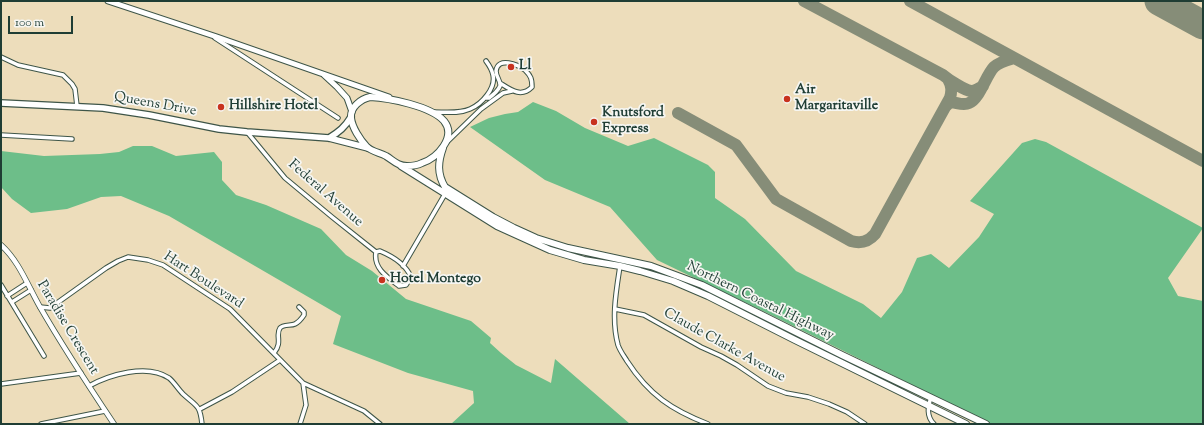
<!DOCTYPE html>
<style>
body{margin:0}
#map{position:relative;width:1204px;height:425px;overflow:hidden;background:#edddbb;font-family:"Sorts Mill Goudy",serif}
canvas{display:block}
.frame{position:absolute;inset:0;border:2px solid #1f3d34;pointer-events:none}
.scale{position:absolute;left:8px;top:16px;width:65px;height:18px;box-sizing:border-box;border:2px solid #1f3d34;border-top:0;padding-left:5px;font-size:12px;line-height:14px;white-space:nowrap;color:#1f3d34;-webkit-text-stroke:3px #f6f6f2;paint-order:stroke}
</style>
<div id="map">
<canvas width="1204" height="425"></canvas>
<div class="frame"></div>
<div class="scale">100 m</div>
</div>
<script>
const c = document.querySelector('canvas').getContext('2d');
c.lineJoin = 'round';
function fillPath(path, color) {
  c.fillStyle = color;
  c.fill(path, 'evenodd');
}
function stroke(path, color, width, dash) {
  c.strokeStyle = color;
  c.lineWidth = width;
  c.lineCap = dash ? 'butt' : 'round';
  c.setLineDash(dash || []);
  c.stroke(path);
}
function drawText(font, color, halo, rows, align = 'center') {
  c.font = font + ' "Sorts Mill Goudy",serif';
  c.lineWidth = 3.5;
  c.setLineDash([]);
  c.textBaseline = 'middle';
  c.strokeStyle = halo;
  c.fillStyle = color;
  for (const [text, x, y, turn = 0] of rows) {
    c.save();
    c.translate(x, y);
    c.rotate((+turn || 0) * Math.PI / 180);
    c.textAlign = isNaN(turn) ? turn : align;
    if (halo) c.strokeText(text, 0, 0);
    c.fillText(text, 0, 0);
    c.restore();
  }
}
const forest = new Path2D(`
 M533,102l23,9 29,17 43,18 26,-8 54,27 7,7v26l30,21 51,52 67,33 18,14 21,-26 15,-34 14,-4 18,14 30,-31 15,-23 -24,-13 52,-58 13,-4 11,3 157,86 -35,50 10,18 25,5v123h-212l-226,-112 -108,-52 -47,-53 -65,-27 -75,-53 19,-9 16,-4 13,-2z
 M133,146h19l24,10 38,-4 8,10v18l14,15 30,10 55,24 25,26 26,16 34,28 65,22 20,17 -1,5 11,10 15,12 35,18 4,-24 75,65h-179l23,-21 -1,-12 -65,-18 -75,-29 8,-28 -172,-100 -48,-20 -20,1 -34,12 -36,4 -19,-14 -11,-12v-36l43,5 56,-2 19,-2z`);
const taxiway = new Path2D(`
 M804,1l139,74c6,5 21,15 28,16 4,0 8,-3 12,-5
 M910,1l293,160
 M946,106l4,-4c6,0 13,4 19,1 10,-3 17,-28 25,-36 5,-5 13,-7 20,-9
 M678,113l58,32 40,54 75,42c10,3 17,1 24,-7l75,-136c2,-7 2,-12 -2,-19`);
const runway = new Path2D(`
 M1159,1l44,24`);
const minor = new Path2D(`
 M215,38l123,80
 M1,57l17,8 45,10 9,9 3,5 2,17
 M485,98h4c4,-3 9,-7 11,-12 1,-5 -4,-9 -4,-15 2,-15 22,-6 29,-1 6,6 7,9 7,17 -11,11 -21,3 -32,-4
 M433,112c12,0 26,2 37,-3 12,-5 26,-21 23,-34 -1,-5 -4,-10 -7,-14
 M247,132l38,46 47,39 44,35
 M1,135l71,4
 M447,142l34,-33 22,-16 9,-2
 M380,251c12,5 26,14 31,26l-5,8 -7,1c-12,-9 -26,-18 -23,-34z
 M403,266l42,-72
 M620,266c-4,26 -9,53 -2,79 2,6 6,11 9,16 22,34 45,49 81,63
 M1,285l43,71
 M7,296l20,-13
 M12,302l19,-12
 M40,307l10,1 56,-40 12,-7 10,-4 20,3 15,5 67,44 73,74 61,28 16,13
 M615,309l29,6 57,32 20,9 16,9 31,21 18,7 22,4 21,7 18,8 18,12
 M274,353c9,-11 1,-18 6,-25 3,-4 11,-2 15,-4 4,-2 7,-6 9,-9v-3l-5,-5
 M1,384l80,-11
 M89,386c20,-11 58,-23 80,-8 5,4 9,11 14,16 13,12 17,10 19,30
 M931,397c-3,10 -5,19 3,27
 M200,409l32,-17 48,-32
 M41,424l64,-13
 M300,424l6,-19 -3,-22`);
const tertiary = new Path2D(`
 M1,245c18,16 27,41 39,62 23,40 48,78 74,117`);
const secondary = new Path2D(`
 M108,1l109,36 172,60
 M324,75l13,12 10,11 5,14`);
const primary = new Path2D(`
 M1,103l102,5 46,7 70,14 28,3 82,6 39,10
 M329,138c10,-6 16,-11 22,-21`);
const trunk = new Path2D(`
 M370,97c19,1 61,9 74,24 13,16 -7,37 -22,42 -4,2 -10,3 -15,3 -9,0 -13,-5 -21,-10 -6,-3 -15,-5 -19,-9 -7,-7 -15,-20 -16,-29 -1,-11 10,-19 19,-21z
 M443,148c-5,14 -6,26 2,39l48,30 21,11 22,10 32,10 83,18 51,19 140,70 144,69
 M401,166l96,60 53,24 34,10 36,6 20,5 33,10 35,15 87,44 171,84`);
const markers = [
 [511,67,4,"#c8321e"],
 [787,99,4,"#c8321e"],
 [221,107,4,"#c8321e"],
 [594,122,4,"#c8321e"],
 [382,280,4,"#c8321e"]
];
const poiNames = [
 ["Ll",519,67],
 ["Air",795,91],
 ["Margaritaville",795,107],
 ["Hillshire Hotel",229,107],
 ["Knutsford",602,114],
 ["Express",602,130],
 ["Hotel Montego",390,280]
];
const streetNames = [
 ["Queens Drive",155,105,10],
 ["Federal Avenue",325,194,41],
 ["Hart Boulevard",203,281,33],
 ["Northern Coastal Highway",760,302,26],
 ["Paradise Crescent",67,328,59],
 ["Claude Clarke Avenue",724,346,29]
];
fillPath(forest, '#6dbe89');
stroke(taxiway, '#868d78', 12);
stroke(runway, '#868d78', 29);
stroke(minor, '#3e5548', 5.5);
stroke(tertiary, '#3e5548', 6);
stroke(secondary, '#3e5548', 7);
stroke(primary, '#3e5548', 8);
stroke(trunk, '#3e5548', 8);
stroke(minor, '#fff', 3.5);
stroke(tertiary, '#fff', 4.5);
stroke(secondary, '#fff', 5);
stroke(primary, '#fff', 5.5);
stroke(trunk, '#fff', 6);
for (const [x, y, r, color] of markers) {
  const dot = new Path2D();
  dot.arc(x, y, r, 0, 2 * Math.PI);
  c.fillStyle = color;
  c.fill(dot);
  stroke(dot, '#f6f6f2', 1.5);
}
drawText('bold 14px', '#1f3d34', '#f6f6f2', poiNames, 'left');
drawText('14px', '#1f3d34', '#f6f6f2', streetNames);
</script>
